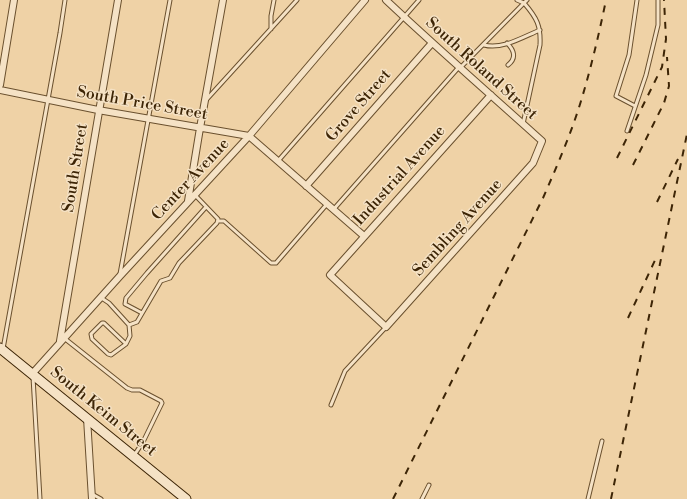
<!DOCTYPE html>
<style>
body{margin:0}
canvas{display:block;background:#efd2a6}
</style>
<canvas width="687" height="499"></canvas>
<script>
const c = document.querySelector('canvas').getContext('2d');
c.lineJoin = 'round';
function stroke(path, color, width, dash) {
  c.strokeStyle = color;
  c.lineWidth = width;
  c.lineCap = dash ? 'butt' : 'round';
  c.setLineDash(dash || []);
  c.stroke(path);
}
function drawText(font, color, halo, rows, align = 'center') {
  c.font = font + ' "Libre Bodoni",serif';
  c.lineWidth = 3;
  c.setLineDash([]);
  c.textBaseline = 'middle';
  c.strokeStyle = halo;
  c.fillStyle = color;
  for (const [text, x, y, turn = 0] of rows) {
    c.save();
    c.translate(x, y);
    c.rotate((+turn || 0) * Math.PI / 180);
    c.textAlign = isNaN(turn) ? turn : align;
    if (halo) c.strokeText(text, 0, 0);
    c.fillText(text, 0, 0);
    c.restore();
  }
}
const lane = new Path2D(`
 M517,0l7,3 3,-3
 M271,29v-13l3,-16
 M507,43c7,7 10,15 1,22
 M484,45c18,5 39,-8 56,-15
 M460,68l64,-65c13,15 17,23 16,42l-17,79
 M207,99l90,-99
 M635,106l-19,-10 13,-41 8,-55
 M627,131l19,-56 12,-50v-25
 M278,161l141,-161
 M333,210l126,-143
 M218,221h6l47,42h5l51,-59
 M120,274l50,-274
 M100,297l9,6 20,22 1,11 -4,8 -15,11 -3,-1 -16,-15 -1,-5 11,-11h2l22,21
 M142,313l-17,-9 1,-6 21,-25 59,-66
 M129,325l8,-3 24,-41 9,-3 9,-15 38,-40 1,-4 -24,-25
 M64,338l63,50 5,2h8l21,11 1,2 -19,39 -8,12
 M3,349l57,-316 5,-33
 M33,377l7,122
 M331,405l14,-34 41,-44
 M92,494l9,5
 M422,499l7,-14
 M588,499l14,-58`);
const street = new Path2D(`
 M386,0c51,48 104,94 156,141l-9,22 -147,164 -56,-52 161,-180
 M0,85l14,-85
 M0,90l98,20 151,26 115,100
 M306,186l126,-143
 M188,201l12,-73 23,-128
 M60,341l58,-341
 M32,374l88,-98 129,-140 116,-136
 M87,418l5,81`);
const secondary = new Path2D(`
 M0,348l186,151`);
const rail = new Path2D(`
 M617,158l45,-91 4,-28 -2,-39
 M633,165l31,-62 5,-17 -2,-29
 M657,202l21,-43
 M628,318l29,-62
 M393,499l150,-301c14,-32 28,-64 38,-97 10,-33 18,-67 25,-101
 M611,499l76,-365`);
const streetNames = [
 ["South Roland Street",481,69,42],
 ["South Price Street",142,104,10],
 ["Grove Street",359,106,-49],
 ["South Street",76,168,-81],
 ["Industrial Avenue",400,176,-48],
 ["Center Avenue",191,180,-47],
 ["Sembling Avenue",458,228,-48],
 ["South Keim Street",103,412,39]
];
stroke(lane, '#6a502e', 5);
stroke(street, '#6a502e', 8);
stroke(secondary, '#3d2506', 11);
stroke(lane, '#f5e2c5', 3);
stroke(street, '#f5e2c5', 6);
stroke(secondary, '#f5e2c5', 9);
stroke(rail, '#3d2506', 2, [7, 7]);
drawText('16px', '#3d2506', '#f5e2c5', streetNames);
</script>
